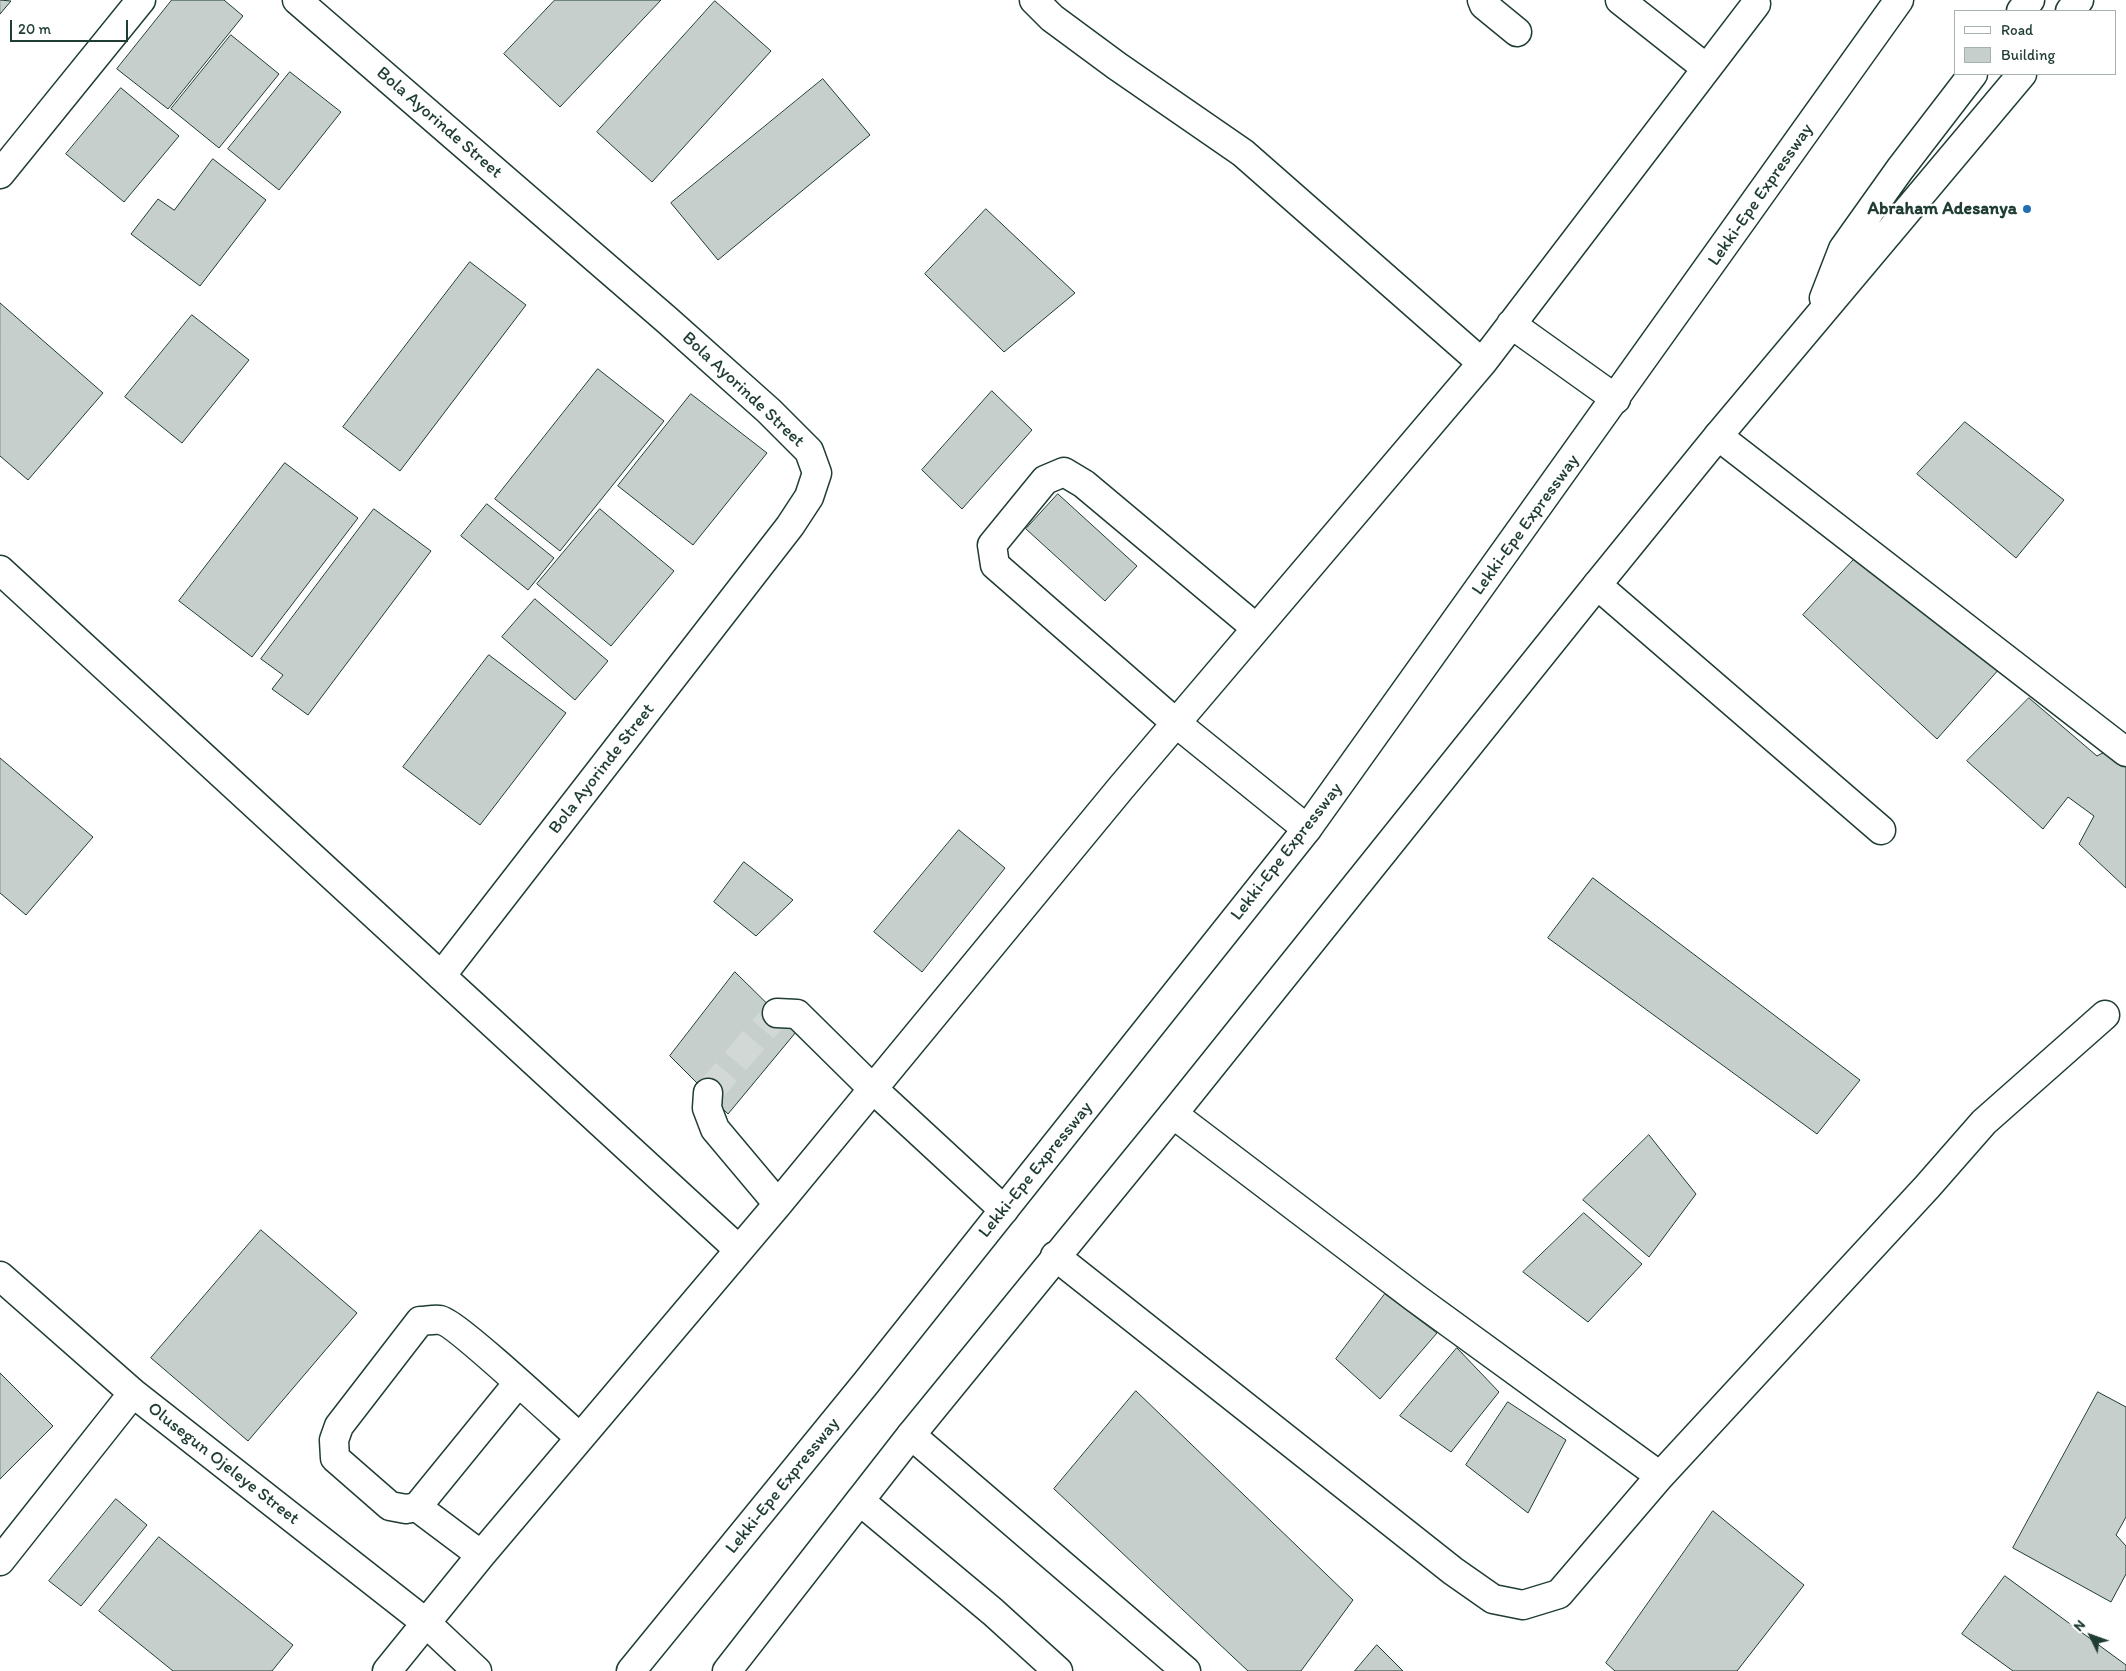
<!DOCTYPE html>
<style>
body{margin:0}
#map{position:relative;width:2126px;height:1671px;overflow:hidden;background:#fff;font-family:Itim,sans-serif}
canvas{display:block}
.legend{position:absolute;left:1954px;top:10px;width:162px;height:65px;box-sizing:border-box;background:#fff;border:1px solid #a5b1ae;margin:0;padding:6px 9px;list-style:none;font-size:15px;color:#1f3d34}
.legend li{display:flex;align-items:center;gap:10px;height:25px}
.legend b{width:25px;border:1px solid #a5b1ae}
.north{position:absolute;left:2066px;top:1611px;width:50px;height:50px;-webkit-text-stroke:4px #fff;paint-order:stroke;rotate:312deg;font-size:14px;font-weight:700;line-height:20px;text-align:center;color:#1f3d34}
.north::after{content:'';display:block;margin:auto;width:18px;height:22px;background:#1f3d34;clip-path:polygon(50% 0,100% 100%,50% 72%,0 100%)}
.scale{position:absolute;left:10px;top:20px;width:118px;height:22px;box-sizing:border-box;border:2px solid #1f3d34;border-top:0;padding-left:6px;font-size:15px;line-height:18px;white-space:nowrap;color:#1f3d34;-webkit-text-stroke:4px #fff;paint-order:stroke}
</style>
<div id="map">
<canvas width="2126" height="1671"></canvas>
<ul class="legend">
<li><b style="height:6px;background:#fff"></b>Road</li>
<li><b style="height:14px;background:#c7cfcc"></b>Building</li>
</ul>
<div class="north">N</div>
<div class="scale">20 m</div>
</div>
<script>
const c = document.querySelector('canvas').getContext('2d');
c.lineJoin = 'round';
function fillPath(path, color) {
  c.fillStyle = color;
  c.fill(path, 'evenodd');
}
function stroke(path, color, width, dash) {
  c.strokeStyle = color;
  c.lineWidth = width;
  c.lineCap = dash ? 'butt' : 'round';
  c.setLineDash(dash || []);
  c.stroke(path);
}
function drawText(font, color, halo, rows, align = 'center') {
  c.font = font + ' Itim,sans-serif';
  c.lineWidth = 4.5;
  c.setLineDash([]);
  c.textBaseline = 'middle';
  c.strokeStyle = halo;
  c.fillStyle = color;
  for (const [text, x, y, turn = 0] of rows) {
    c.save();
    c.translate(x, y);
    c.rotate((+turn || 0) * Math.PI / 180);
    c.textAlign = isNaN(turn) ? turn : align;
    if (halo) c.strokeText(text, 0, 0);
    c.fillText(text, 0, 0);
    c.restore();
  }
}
const building = new Path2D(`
 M0,0l11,1 -11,13z
 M172,0h52l19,16 -75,93 -51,-40z
 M555,0h106l-101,107 -56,-53z
 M715,1l56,50 -119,131 -55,-50z
 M231,35l48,39 -60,74 -48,-39z
 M290,72l51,40 -62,78 -51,-41z
 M823,79l47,56 -152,125 -47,-57z
 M121,88l58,48 -55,66 -58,-48z
 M213,159l53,41 -66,86 -69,-52 27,-35 16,11z
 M986,209l89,84 -71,59 -79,-78z
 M470,262l56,43 -126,166 -57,-44z
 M0,303l103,90 -75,87 -28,-24z
 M192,315l57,45 -67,83 -57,-46z
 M598,369l66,52 -104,130 -65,-52z
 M992,391l40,39 -70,79 -40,-39z
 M691,394l76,59 -74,92 -75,-59z
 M1965,422l99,78 -48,58 -99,-84z
 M285,463l73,55 -106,139 -73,-56z
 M1058,494l79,72 -32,35 -79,-72z
 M487,504l67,54 -26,32 -67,-54z
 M374,509l57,42 -123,164 -36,-26 11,-14 -22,-16z
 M600,509l74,62 -63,75 -74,-62z
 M1859,554l141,114 -63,71 -134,-124z
 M535,599l73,62 -33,39 -73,-63z
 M489,655l77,58 -86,112 -77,-58z
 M2029,698l68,58 13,-7 16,11v128l-47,-44 15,-28 -26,-19 -25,32 -76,-68z
 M0,758l93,79 -67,78 -26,-22z
 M959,830l46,38 -83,104 -48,-40z
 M744,862l49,38 -37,36 -42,-34z
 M1593,878l267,202 -43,54 -269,-196z
 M735,972l61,60 -68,82 -58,-58z
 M1649,1135l47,59 -47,63 -66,-57z
 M1584,1213l58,51 -54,58 -65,-50z
 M261,1230l96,83 -109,128 -97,-83z
 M1385,1294l52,39 -57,66 -44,-40z
 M1457,1348l42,44 -48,60 -51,-36z
 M0,1373l53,53 -53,53z
 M1136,1391l217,209 -52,71h-53l-194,-182z
 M2098,1392l28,15v110l-10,18 10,11v28l-15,28 -98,-54z
 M1508,1402l58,38 -38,73 -62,-48z
 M116,1499l31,26 -66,81 -32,-25z
 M1713,1511l91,74 -67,86h-122l-9,-8z
 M159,1537l134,108 -21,26h-99l-74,-60z
 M2005,1576l121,89v6h-113l-51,-37z
 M1377,1645l26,26h-48z`);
const minorTunnel = new Path2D(`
 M708,1093l69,-80`);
const minor = new Path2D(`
 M297,0l370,320 102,91 40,40 8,22 -8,24 -19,29 -349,450
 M1034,0l18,18 65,48 126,87 239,210
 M1482,0l2,5 33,27
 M1620,0l86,68
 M0,174l141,-174
 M1511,324l105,75
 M1718,436l408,316
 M0,570l738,679
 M1597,585l284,245
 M1256,628l-172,-144 -20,-12 -19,8 -53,65 3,20 181,158 131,106
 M777,1013l20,1 75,74 132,122
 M708,1093l-1,15 8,21 63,75
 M1173,1114l241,183 246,179
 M1055,1256l398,315 40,28 30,6 36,-11 101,-118 267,-289 57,-65 121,-107
 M0,1276l133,117
 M518,1383l-101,124 -11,2 -16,-3 -55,-48 -1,-18 5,-14 81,-105c6,0 14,-2 20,-1 15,2 121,101 140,118
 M911,1435l275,236
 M860,1501l133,111 65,59
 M417,1507l64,48
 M0,1561l133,-168 292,229 52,49
 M387,1671l94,-116 297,-351 342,-415 362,-426 274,-359`);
const highway = new Path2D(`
 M2021,11l9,-11
 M2070,11l9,-11
 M1824,298l19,-49 57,-80 73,-95
 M631,1671l235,-288 441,-554 592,-829
 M727,1671l184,-236 262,-321 424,-529 121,-149 304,-362`);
const markers = [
 [2027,209,5,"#1f6fb2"]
];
const streetNames = [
 ["Bola Ayorinde Street",439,123,41],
 ["Lekki-Epe Expressway",1761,195,-55],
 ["Bola Ayorinde Street",743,390,43],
 ["Lekki-Epe Expressway",1526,525,-54],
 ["Bola Ayorinde Street",602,769,-52],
 ["Lekki-Epe Expressway",1287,852,-52],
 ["Lekki-Epe Expressway",1036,1170,-51],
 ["Olusegun Ojeleye Street",223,1464,38],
 ["Lekki-Epe Expressway",783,1486,-51]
];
const poiNames = [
 ["Abraham Adesanya",2017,209]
];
fillPath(building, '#c7cfcc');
stroke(building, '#1f3d34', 1);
stroke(minorTunnel, '#d2d8d6', 28, [28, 14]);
stroke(minor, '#1f3d34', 31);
stroke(highway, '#1f3d34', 31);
stroke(minor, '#fff', 28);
stroke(highway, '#fff', 28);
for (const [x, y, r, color] of markers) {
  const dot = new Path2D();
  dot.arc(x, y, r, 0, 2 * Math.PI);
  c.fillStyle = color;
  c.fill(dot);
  stroke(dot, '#fff', 2);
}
drawText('18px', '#1f3d34', '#fff', streetNames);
drawText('bold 18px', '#1f3d34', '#fff', poiNames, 'right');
</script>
